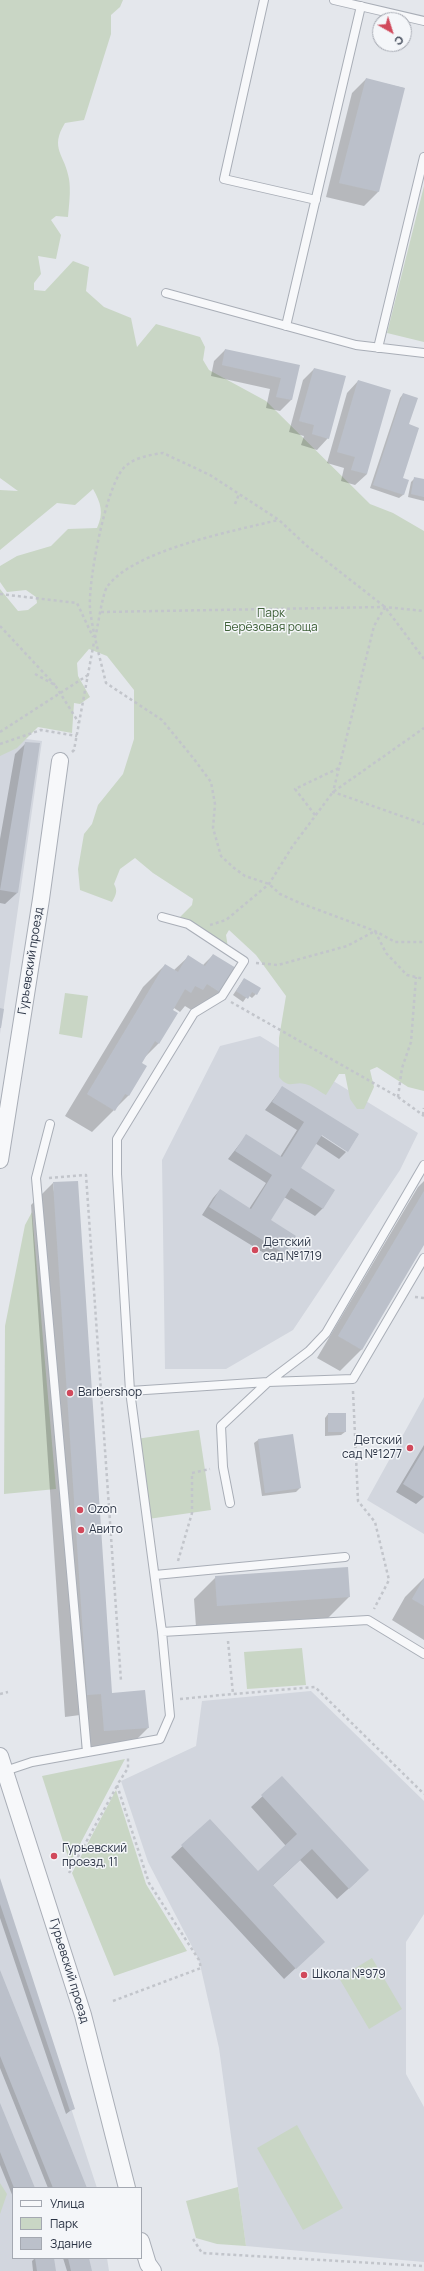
<!DOCTYPE html>
<meta charset="utf-8">
<style>
body{margin:0}
#map{position:relative;width:424px;height:2271px;overflow:hidden;background:#e4e7ec;font-family:Manrope,sans-serif}
canvas{display:block}
.legend{position:absolute;left:12px;top:2187px;width:130px;height:72px;box-sizing:border-box;background:#f4f6f9;border:1px solid #a4a8b1;margin:0;padding:5px 7px;list-style:none;font-size:12px;color:#2b3445}
.legend li{display:flex;align-items:center;gap:8px;height:20px}
.legend b{width:20px;border:1px solid #a4a8b1}
.north{position:absolute;left:372px;top:12px;width:40px;height:40px;box-sizing:border-box;background:#f4f6f9;border:1px solid #a4a8b1;border-radius:50%;rotate:141deg;font-size:11px;font-weight:700;line-height:16px;text-align:center;color:#2b3445}
.north::after{content:'';display:block;margin:auto;width:14px;height:18px;background:#d1495b;clip-path:polygon(50% 0,100% 100%,50% 72%,0 100%)}
</style>
<div id="map">
<canvas width="424" height="2271"></canvas>
<ul class="legend">
<li><b style="height:5px;background:#f7f8fa"></b>Улица</li>
<li><b style="height:11px;background:#c9d6c5"></b>Парк</li>
<li><b style="height:11px;background:#bbc0ca"></b>Здание</li>
</ul>
<div class="north">С</div>
</div>
<script>
const c = document.querySelector('canvas').getContext('2d');
c.lineJoin = 'round';
function fillPath(path, color) {
  c.fillStyle = color;
  c.fill(path, 'evenodd');
}
function stroke(path, color, width, dash) {
  c.strokeStyle = color;
  c.lineWidth = width;
  c.lineCap = dash ? 'butt' : 'round';
  c.setLineDash(dash || []);
  c.stroke(path);
}
function drawText(font, color, halo, rows, align = 'center') {
  c.font = font + ' Manrope,sans-serif';
  c.lineWidth = 3;
  c.setLineDash([]);
  c.textBaseline = 'middle';
  c.strokeStyle = halo;
  c.fillStyle = color;
  for (const [text, x, y, turn = 0] of rows) {
    c.save();
    c.translate(x, y);
    c.rotate((+turn || 0) * Math.PI / 180);
    c.textAlign = isNaN(turn) ? turn : align;
    if (halo) c.strokeText(text, 0, 0);
    c.fillText(text, 0, 0);
    c.restore();
  }
}
const built = new Path2D(`
 M26,739l16,2 -42,293v-285z
 M260,1036l158,97 -18,37 -107,160 -67,39h-61l-3,-209 58,-114z
 M424,1397v137l-57,-34z
 M311,1691l113,110v113l-18,28v132l18,33v155l-178,-16 -27,-198 -20,-88 -51,-98 -27,-81 75,-35 6,-45z
 M0,1890l97,298h-84v70h94l2,13h-109z`);
const green = new Path2D(`
 M0,0h123l-3,7 -9,8v19l-27,86 -19,3c-16,26 0,31 4,56 2,12 0,26 -1,38l-12,-1 -5,4 10,15 -5,24 -18,-3 3,18 -7,9v7l11,1 28,-30 16,6 -3,24 18,16 27,11 6,29 19,-23 44,13 5,10 -2,13 6,10 57,31 104,103 23,9 31,18v560l-16,-4 -31,-20 -7,3 4,17 -10,22h-7l-7,-10 -5,-25h-6l-13,21c-6,-3 -14,-10 -21,-11 -12,-3 -15,6 -26,-7v-39l7,-42 -30,-41 -27,-25 -3,5 2,13 -48,-31 12,-12 1,-6 -40,-26 -18,-15 -15,11 -6,15c4,7 2,11 -2,18l-32,-12 -2,-21 6,-35 8,-10 6,-19 25,-31 11,-35v-49l-27,-34 -18,-7 -12,14 1,13 12,21 -10,7 -6,-1 -2,30 -34,-6 -21,21 -17,8v-167l18,22 10,-1 9,-7 -1,-6 -10,-7 -19,2 -7,-10v-16l17,-10 34,-10 17,-17 29,-1c7,-15 4,-25 -4,-39l-18,16 -18,-2 -57,47v-60l18,1 -18,-13z
 M424,186v156l-37,-9z
 M65,993l23,3 -6,42 -23,-4z
 M32,1212l24,277 -52,5 1,-168 20,-101z
 M199,1430l12,80 -63,9 -12,-80z
 M302,1648l4,37 -59,4 -3,-37z
 M125,1759l-55,104 -28,-87z
 M116,1790l30,94 41,67 -73,25 -42,-103z
 M372,1958l30,51 -33,20 -30,-51z
 M297,2125l46,83 -40,22 -46,-82z
 M0,2183l7,11 -7,20z
 M238,2187l8,59 -29,-2 -21,-6 -10,-37z`);
const shadow = new Path2D(`
 M366,79l38,9 -26,104 -14,14 -38,-9 26,-104z
 M225,350l73,16 -7,34 -11,11 -14,-3 4,-19 -59,-13 3,-15z
 M314,369l14,69 -11,12 -16,-5 3,-9 -15,-4 14,-52z
 M358,381l9,93 -12,11 -14,-4 3,-13 -17,-5 20,-70z
 M403,394l5,31 -7,54 2,16 -4,3 -29,-10 30,-90z
 M415,478l9,3v20l-16,-4 3,-15z
 M26,743l-9,150 -12,11 -5,-1v-64l15,-85z
 M213,955l7,37 -22,22 -13,-8 -5,6 -6,-4 -2,3 -14,33 -15,15 -15,37 -36,36 -27,-16 78,-129 22,-22 9,5 14,-13 15,8z
 M244,979l12,15 -4,4 -4,-3 -5,7 -10,-7z
 M282,1088l76,47 -11,16 -29,-19 -1,1 29,19 -7,7 -24,-16 -16,25 24,40 -8,8 -31,-19 -15,23 26,16 -11,18 -7,7 -75,-46 11,-17 7,-8 29,19 17,-26 -38,-24 18,-23 34,21 17,-27 -32,-20z
 M424,1181v62l-63,107 -21,21 -23,-13 101,-171z
 M53,1183l58,511 37,34 -22,22 -44,3 -2,-38 -15,2 -34,-512z
 M328,1414l17,18 -4,3 -16,1v-18z
 M292,1435l8,53 -4,4 -34,4 -8,-53 4,-3z
 M424,1445v52l-8,7 -20,-12z
 M216,1577l133,20 -22,22 -131,8 -2,-28z
 M424,1578v62l-32,-20 13,-23z
 M282,1778l75,103 -20,18 -37,-39 -28,26 40,67 -28,26 -113,-122 39,-37 48,52 28,-26 -35,-39z
 M0,1881l74,227 -8,6 -66,-196z
 M0,1972l86,216h-38l-48,-120z
 M0,2105l34,83h-21v9l-13,-32z
 M35,2258h18l2,13h-22l-1,-10z
 M63,2258h25l3,13h-24z`);
const building = new Path2D(`
 M366,78l39,10 -26,104 -40,-9z
 M225,349l75,16 -8,35 -16,-3 5,-19 -59,-13z
 M314,368l32,8 -17,63 -17,-5 2,-9 -15,-4z
 M358,380l33,10 -24,84 -16,-4 4,-13 -18,-5z
 M403,393l15,5 -9,26 10,4 -16,50 6,2 -5,15 -31,-10z
 M414,477l10,2v18l-13,-3z
 M25,742l15,1 -22,150 -18,-3z
 M213,954l23,14 -15,25 -14,-9 -4,6 -8,-4 -4,7 -6,-4 -12,21 5,3 -19,31 -4,-3 -13,22 5,3 -18,30 -4,-2 -10,17 -28,-17 78,-130 13,8 10,-17 17,11z
 M244,978l17,10 -4,7 -5,-3 -4,7 -12,-8z
 M0,1008l4,1 -3,19h-1z
 M282,1086l77,48 -11,18 -26,-17 -21,33 34,22 -12,19 -32,-21 -20,32 25,16 -11,18 -76,-47 11,-18 31,20 21,-34 -37,-24 11,-17 36,23 22,-35 -32,-20z
 M78,1181l34,512 33,-3 4,38 -45,3 -3,-37 -14,1 -34,-513z
 M424,1191v54l-62,105 -24,-14z
 M328,1413h18v19h-18z
 M293,1434l8,54 -36,5 -7,-54z
 M424,1449v48l-21,-13z
 M348,1567l2,30 -133,9 -2,-30z
 M424,1578v28l-12,-7z
 M282,1776l87,94 -20,19 -37,-40 -39,36 52,57 -29,27 -115,-124 29,-26 48,52 39,-37 -36,-39z
 M0,1878l75,231 -5,2 -70,-207z
 M0,1970l87,218h-34l-53,-132z
 M0,2103l35,85h-21l-14,-36z
 M35,2258h19l2,13h-19z
 M68,2258h21l3,13h-21z`);
const path = new Path2D(`
 M235,504l4,-10
 M0,594l77,9 16,34
 M385,607l-11,19 -41,166 91,32
 M101,612l284,-5 39,4
 M0,626l55,59
 M95,638c3,-11 7,-43 12,-51 26,-37 127,-56 171,-67
 M424,659l-39,-52 -78,-61 -28,-26 -69,-45 -47,-22c-14,2 -32,5 -41,17 -17,22 -34,111 -32,139 3,25 10,49 16,74l56,37 32,39 17,23 4,22 -2,24 8,28 13,12 11,8 24,8 11,10 20,9 75,28 20,11h29
 M35,674l20,11 24,38
 M0,732l88,-57
 M0,744l41,-14 36,6
 M72,752l2,-2 20,-108
 M315,815l-20,-26 44,-21
 M210,925l16,-5 43,-36 23,-37 41,-55 91,-64
 M256,963l22,2 69,-19 28,-15 11,22 21,22 17,4
 M231,1002l167,95 26,19
 M398,1097l4,-29 9,-26 5,-65
 M423,1115l1,-7
 M49,1178l37,-3 35,506
 M415,1297l9,1
 M353,1391l5,110 17,21 14,58 -15,29
 M178,1561l14,-48v-40l18,-4
 M228,1641l5,53 82,-7 109,107
 M0,1694l8,-2
 M180,1699l53,-5
 M69,1873l48,-87
 M113,2001l88,-33 -2,-8 -50,-77 -32,-98 11,-17v-11
 M193,2239l9,14 222,13`);
const lane = new Path2D(`
 M264,0l-40,179 92,21
 M334,0l90,21
 M166,293l190,52 68,8
 M286,326l75,-320
 M378,348l46,-191
 M50,1124l-14,54 51,574
 M130,1391l138,-9 85,-3 71,-121
 M230,1503l-7,-36 -2,-41 47,-44 41,-31 17,-18 98,-168
 M155,1575l190,-18
 M162,1632l206,-12 56,34
 M5,1771l27,-9 128,-23 10,-23 -8,-84 -32,-241 -13,-217v-35l77,-126 28,-17 22,-35 -56,-37 -26,-7`);
const street = new Path2D(`
 M0,1160l41,-261 19,-138
 M0,1756l83,259 44,173
 M141,2241l7,23 5,7`);
const markers = [
 [255,1250,4,"#d1495b"],
 [70,1393,4,"#d1495b"],
 [410,1448,4,"#d1495b"],
 [80,1510,4,"#d1495b"],
 [81,1530,4,"#d1495b"],
 [54,1856,4,"#d1495b"],
 [304,1975,4,"#d1495b"]
];
const parkNames = [
 ["Парк",271,614],
 ["Берёзовая роща",271,628]
];
const streetNames = [
 ["Гурьевский проезд",31,961,-81],
 ["Гурьевский проезд",69,1971,73]
];
const poiNames = [
 ["Детский",263,1243],
 ["сад №1719",263,1257],
 ["Barbershop",78,1393],
 ["Детский",402,1441,"right"],
 ["сад №1277",402,1455,"right"],
 ["Ozon",88,1510],
 ["Авито",89,1530],
 ["Гурьевский",62,1849],
 ["проезд, 11",62,1863],
 ["Школа №979",312,1975]
];
fillPath(built, '#d2d6de');
fillPath(green, '#c9d6c5');
fillPath(shadow, '#0003');
fillPath(building, '#bbc0ca');
stroke(lane, '#a9aeb7', 10);
stroke(street, '#a9aeb7', 18);
stroke(path, '#c2c5cb', 2.5, [3, 3]);
stroke(lane, '#f7f8fa', 8);
stroke(street, '#f7f8fa', 16);
for (const [x, y, r, color] of markers) {
  const dot = new Path2D();
  dot.arc(x, y, r, 0, 2 * Math.PI);
  c.fillStyle = color;
  c.fill(dot);
  stroke(dot, '#f4f6f9', 1.5);
}
drawText('12px', '#3f6138', '#f4f6f9', parkNames);
drawText('12px', '#2b3445', '#f4f6f9', streetNames);
drawText('12px', '#2b3445', '#f4f6f9', poiNames, 'left');
</script>
